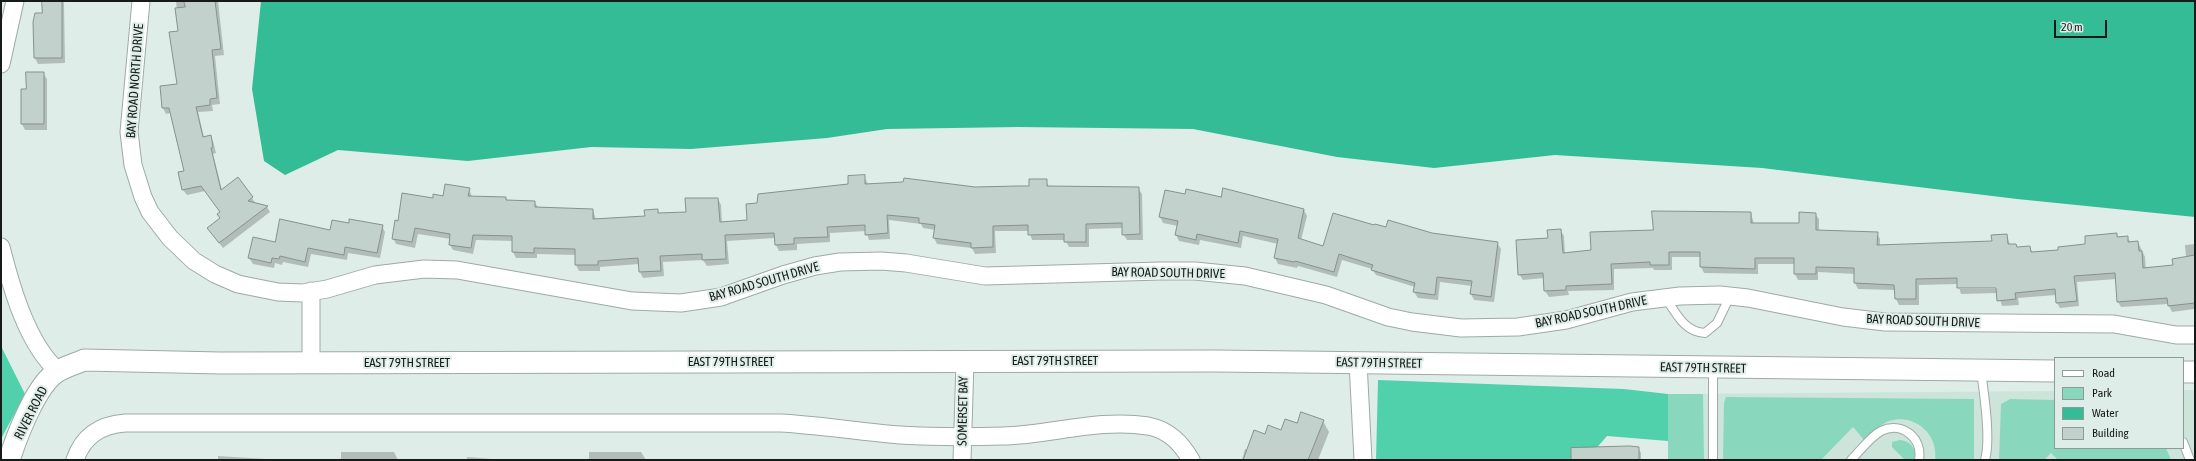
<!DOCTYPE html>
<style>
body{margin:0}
#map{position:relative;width:2196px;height:461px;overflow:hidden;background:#dfede8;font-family:"Asap Condensed",sans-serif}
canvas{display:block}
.frame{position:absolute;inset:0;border:2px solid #161b19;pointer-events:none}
.legend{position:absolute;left:2054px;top:357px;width:130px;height:92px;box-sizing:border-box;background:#dfede8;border:1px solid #8f9995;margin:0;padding:5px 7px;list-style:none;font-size:12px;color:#161b19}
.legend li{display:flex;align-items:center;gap:8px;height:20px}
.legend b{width:20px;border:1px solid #8f9995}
.scale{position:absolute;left:2054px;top:20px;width:53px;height:18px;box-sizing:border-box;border:2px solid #161b19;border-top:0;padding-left:5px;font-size:12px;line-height:14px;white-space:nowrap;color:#161b19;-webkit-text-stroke:3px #dfede8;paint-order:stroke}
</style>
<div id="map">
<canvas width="2196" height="461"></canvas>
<div class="frame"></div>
<ul class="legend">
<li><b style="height:5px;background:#fff"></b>Road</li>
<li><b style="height:11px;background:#89d8bd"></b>Park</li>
<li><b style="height:11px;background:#34bc97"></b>Water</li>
<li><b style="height:11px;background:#c3d1cc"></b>Building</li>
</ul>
<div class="scale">20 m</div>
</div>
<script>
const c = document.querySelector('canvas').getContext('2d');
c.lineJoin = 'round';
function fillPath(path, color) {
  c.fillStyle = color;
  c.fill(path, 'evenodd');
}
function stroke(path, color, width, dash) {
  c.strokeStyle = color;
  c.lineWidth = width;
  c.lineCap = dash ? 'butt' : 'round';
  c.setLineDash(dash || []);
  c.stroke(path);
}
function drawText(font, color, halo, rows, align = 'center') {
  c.font = font + ' "Asap Condensed",sans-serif';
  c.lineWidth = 4;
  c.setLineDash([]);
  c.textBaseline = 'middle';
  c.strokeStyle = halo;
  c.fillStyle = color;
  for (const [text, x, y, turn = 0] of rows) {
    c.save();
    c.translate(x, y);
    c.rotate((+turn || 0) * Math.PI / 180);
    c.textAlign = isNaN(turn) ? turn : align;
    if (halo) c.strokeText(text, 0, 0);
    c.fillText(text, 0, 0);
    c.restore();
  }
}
const built = new Path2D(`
 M2183,390h12v70h-527v-66l387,-3v57h128z`);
const green = new Path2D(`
 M1668,394h35l1,66h-36z
 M1726,397l248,2v61h-39c4,-26 -21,-47 -46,-39 -9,3 -17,13 -25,19l-11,-13 -32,33h-98l1,-57z
 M2010,399l45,1v48h111l5,12h-113l-7,-7 -7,7h-45l2,-56z
 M1900,440c10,1 18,9 14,20h-9l-13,-13v-5z`);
const forest = new Path2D(`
 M1,346l24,48 -24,45z
 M1378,380l246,9 44,5v47l-61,-5 -21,24h-210z`);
const water = new Path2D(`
 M261,1h1934v216l-178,-18 -255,-31 -207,-13 -121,13 -97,-11 -144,-28 -175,-2 -131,2 -60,9 -136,11 -100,-2 -123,14 -130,-11 -53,25 -21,-14 -12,-72z`);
const shadow = new Path2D(`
 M43,1h20l1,2 1,60 -27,1 -3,-6 8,-44z
 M176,1h42l6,54 -9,1 5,48 -8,1 1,6 -15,1 6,25 6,-1 3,5 3,12 -3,1 9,36 30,8 4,6 11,3 3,5 -47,36 -11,-14 9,-15v-7l-16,-21 -18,4 -4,-5 2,-18 -14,-59 -5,1 -3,-6 -2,-21 17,-2 1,-53z
 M43,73l4,6v51h-22l-3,-6 5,-34z
 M864,176l4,8 107,4 55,-1 16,-7 3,7 89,1 4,6 1,46h-16l-4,-6v-6l-34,1v18h-20l-4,-7h-33l-3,-9h-34l1,22 -21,1 -3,-6 -35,-4 -3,-6 1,-8 -12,-2 -2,-4 -32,-4 1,19 -21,1 -3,-9 -36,2v9l-33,2v6l-18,1 -3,-6 -1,-7 -48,3 2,23 -22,2 -4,-6 -40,2 1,14 -21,2 -3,-6 -1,-8 -39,3v4h-21l-3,-6v-10l-39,-1v4h-21l-3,-6v-11l-37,-1 -3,14 -20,-4 -3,-5 1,-6 -33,-5 -3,14 -19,-4 -3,-6 6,-16 35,-23 35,-10 3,8 34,1 1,3 27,1 4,5 55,3 3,10 50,-3 11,-7 3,4 27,-1 31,-14 3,6 1,18 26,-2 10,-17 91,-19z
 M1186,196l36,2 82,12 3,6 -6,24 23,8 51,-21 122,16 4,6 -7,53 -20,-2 -3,-6 1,-8 -32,-4 -2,18 -20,-2 -4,-6 1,-5 -39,-12 -4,-6 -30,-9 -5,17 -39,-11 -1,2 -19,-4 -3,-6 3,-14 -35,-8 -2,12 -41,-8 -1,5 -20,-4 -3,-6 2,-9 -15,-3 -3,-6z
 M1751,213l3,11h46l15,-10 4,5v12l58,2 3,6v7l113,-4 14,-7 3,10h6l2,3 11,-1 4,6 26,-2 28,-6 29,-11 2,4 9,-1 4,6 7,-1 7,15 1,12 28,-3 12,-9 -1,-12 10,-1v67l-1,-2 -22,3 -4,-8 -47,3 -3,-5 -2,-23 -39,3 2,24 -19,2 -3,-5 -1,-8 -38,3 1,7 -17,1 -4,-13 -37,1 -3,-10 -39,1v20h-20l-3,-6 -1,-9 -37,-1 -3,-6v-9l-37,-2v8h-20l-3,-6v-10h-37v10l-54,-1 -3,-6v-10h-29v13h-18l-1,-2 -39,1v21l-46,1 1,4 -20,2 -4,-6 -1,-13 -21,2 -4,-6 30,-36 11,-8 4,6 1,18 27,-3 62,-20zM1960,287h41v2h-41z
 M349,224l33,2 3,6 -5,26 -32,-5 -1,7 -36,-6 -3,13 -25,-5 -1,3 -7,-2 -1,5 -21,-4 -4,-6 27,-15 55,-12z
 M1323,421l6,11 -11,28h-76l3,-11 3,1 18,-15 32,-11z
 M1638,448l3,5v7h-59z
 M341,452h53l4,8h-57z
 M589,452h52l5,8h-57z
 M218,456l48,3 8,1h-56z
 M467,457l37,3h-37z`);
const building = new Path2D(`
 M42,1h20v57h-28l-1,-36 2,-9h7z
 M184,1h31l6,48 -9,1 5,48 -7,1v6l-14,2 7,30 8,-2 2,12 -2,1 10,42 17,-13 15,20 -5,4 20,5 -49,37 -12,-15 13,-10 -3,-4 3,-2 -19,-26 -19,4 -4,-18 6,-1 -15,-63h-7l-2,-22 17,-2 -8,-52 9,-1 -3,-23 10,-1z
 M26,72h18v52h-23v-35h5z
 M865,175v9l38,-2 1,-4 71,9 42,-1h12v-7h18v7l92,1 1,47 -18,1v-12l-36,1v18h-22v-8l-36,1v-10l-35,1v21l-22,1v-5l-38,-5 2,-13 -16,-2v-5l-32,-3 1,18 -23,2v-10l-38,2 1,10 -34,1v6l-19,1 -1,-12 -49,2 1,24 -24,1v-6l-42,2 1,15 -22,1 -1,-14 -40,3v4h-23v-16l-41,-1v5l-22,-1v-16l-39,-1 -2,13 -22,-3 1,-11 -35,-6 -3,14 -20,-3 3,-19 3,1 4,-28 31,5v-4l10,2 2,-12 25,4 -2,8 38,1v3l29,1v6l58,2v10l52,-3 -1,-6 14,-1v4l28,-1 -1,-14h33l2,24 27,-2 -1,-16 11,-1 1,-9 90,-10v-8z
 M1223,188l81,21 -6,29 25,8 10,-33 41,12 1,-1 11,3 2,-7 44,13 66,9 -7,55 -21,-3 2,-13 -35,-4 -2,18 -22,-3 2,-9 -44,-13 2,-5 -34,-11 -5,18 -39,-11 -1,1 -20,-4 4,-19 -38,-8 -2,12 -41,-9 -1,6 -21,-5 3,-14 -19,-4 6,-27 20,4 1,-5 35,8z
 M1652,211l99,1v11h48v-11l17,1v17l62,2 -1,13 115,-4 -1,-6 16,-1 1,10h8l1,3 13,-1 1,6 27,-2v-3l27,-3v-8l32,-3v4l11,-1v6l10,-1 1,10h3l1,17 30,-3 -1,-6 23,-4v48l-27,3 -1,-8 -50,4 -2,-29 -41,3 3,25 -21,2 -1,-14 -40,4 1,6 -19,2 -1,-13h-39v-10l-41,1v20h-21l-1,-14 -40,-2v-15l-38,-1v7h-22v-16h-39v11l-55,-2v-15h-31v13h-19v-3l-39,2 1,20 -46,2v4l-22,1 -1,-18 -25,2 -2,-35 32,-2 -1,-8 14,-1 2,24 28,-3 -1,-18 63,-2z
 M280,219l50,11 2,-10 17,3v-4l34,6 -6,28 -32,-6 -1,8 -36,-7 -3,14 -25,-6 -1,3 -7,-1 -1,5 -23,-5 5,-21 22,5z
 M1301,412l23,8 -16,40h-65l11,-30 11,4 3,-9 13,5 4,-11 12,4z
 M1630,446l9,1v13h-68v-12z`);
const service = new Path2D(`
 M1665,297c11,16 19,35 40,36l12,-10 13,-27
 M1713,368v92
 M1981,371c3,22 10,68 4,89
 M2183,442l7,18
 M1851,460c9,-9 19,-23 30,-29 21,-10 42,7 38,29`);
const minor = new Path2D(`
 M141,1l-12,131 4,33 10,32 7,15 20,26 24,23 21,13 23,10 40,8 25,1 24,-4 48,-14 49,-6 33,1 175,31 49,2 40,-6 62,-22 32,-9 25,-4 41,-1 25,2 79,13 176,-5h34l50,5 81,19 62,22 24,5 49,6 57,-1 48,-7 66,-18 48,-6 40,-1 28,3 95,19 42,5 229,2 62,11h19
 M1,64l14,-63
 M1,247c10,39 26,97 57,124
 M311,291v72
 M1358,362l5,98
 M75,460c8,-24 25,-35 50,-37h655c40,2 80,9 120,12 34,2 69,2 103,1 48,-1 96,-18 145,-10 21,4 33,17 43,34
 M962,460l3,-99`);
const tertiary = new Path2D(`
 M2183,372h12
 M9,460c8,-24 27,-76 49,-89 9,-5 17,-7 26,-11l136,3 995,-2 840,10`);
const streetNames = [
 ["BAY ROAD NORTH DRIVE",135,81,-86],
 ["BAY ROAD SOUTH DRIVE",1168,273,1],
 ["BAY ROAD SOUTH DRIVE",764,282,-16],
 ["BAY ROAD SOUTH DRIVE",1591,312,-12],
 ["BAY ROAD SOUTH DRIVE",1923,321,2],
 ["EAST 79TH STREET",1055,361],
 ["EAST 79TH STREET",731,362],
 ["EAST 79TH STREET",407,363],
 ["EAST 79TH STREET",1379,363,1],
 ["EAST 79TH STREET",1703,368,1],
 ["SOMERSET BAY",963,411,-89],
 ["RIVER ROAD",31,413,-63]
];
fillPath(built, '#cde4db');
fillPath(green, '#89d8bd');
fillPath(forest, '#50d1ab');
fillPath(water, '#34bc97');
fillPath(shadow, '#0003');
fillPath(building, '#c3d1cc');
stroke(building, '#85918c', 1);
stroke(service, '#9daaa5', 10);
stroke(minor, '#9daaa5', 19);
stroke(tertiary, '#9daaa5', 23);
stroke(service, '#fff', 8);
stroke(minor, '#fff', 17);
stroke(tertiary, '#fff', 21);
drawText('13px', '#161b19', '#dfede8', streetNames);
</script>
